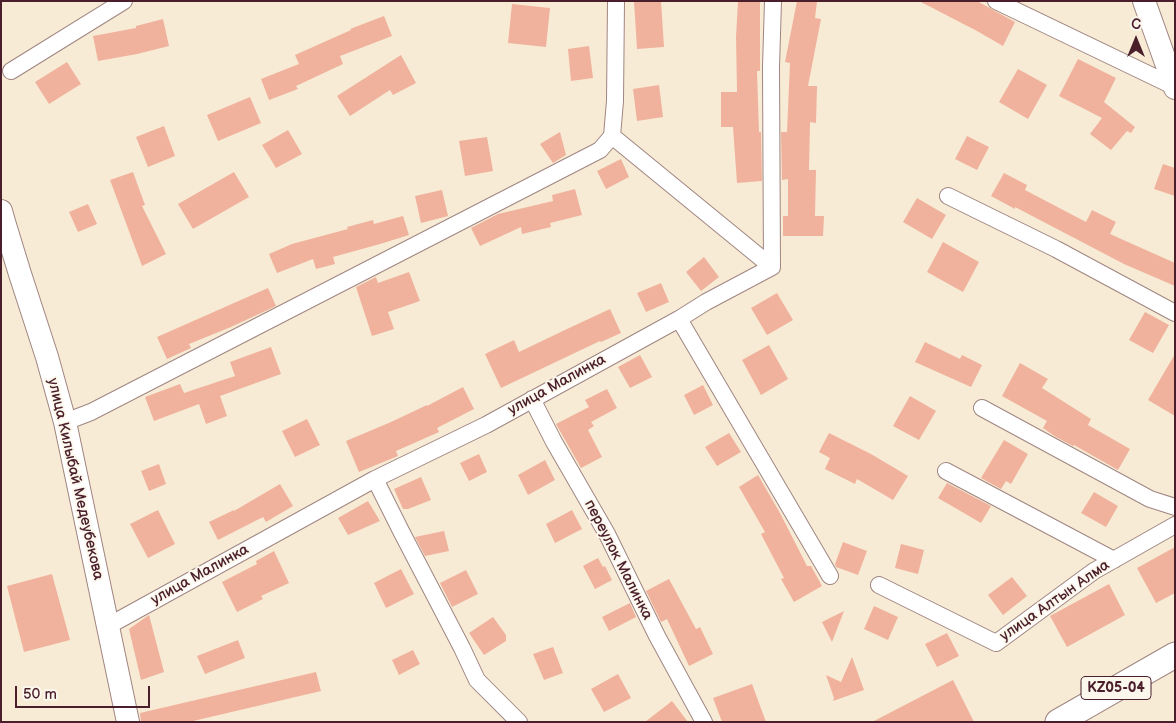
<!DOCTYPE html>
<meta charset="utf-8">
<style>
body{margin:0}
#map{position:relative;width:1176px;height:723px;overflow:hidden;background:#f7ebd6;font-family:"Balsamiq Sans",sans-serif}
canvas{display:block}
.frame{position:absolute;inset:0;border:2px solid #4a1f2b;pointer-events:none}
.north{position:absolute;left:1111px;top:15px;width:50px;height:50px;-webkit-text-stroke:4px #fbf7ec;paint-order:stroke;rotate:0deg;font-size:14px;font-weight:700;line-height:20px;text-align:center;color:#4a1f2b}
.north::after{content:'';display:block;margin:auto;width:18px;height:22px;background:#4a1f2b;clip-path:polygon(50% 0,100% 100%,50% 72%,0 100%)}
.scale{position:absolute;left:15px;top:686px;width:135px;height:22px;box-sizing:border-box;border:2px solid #4a1f2b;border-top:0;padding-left:6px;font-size:15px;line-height:18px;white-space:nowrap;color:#4a1f2b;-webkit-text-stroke:4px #fbf7ec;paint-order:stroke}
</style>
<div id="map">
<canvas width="1176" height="723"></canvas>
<div class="frame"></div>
<div class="north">С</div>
<div class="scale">50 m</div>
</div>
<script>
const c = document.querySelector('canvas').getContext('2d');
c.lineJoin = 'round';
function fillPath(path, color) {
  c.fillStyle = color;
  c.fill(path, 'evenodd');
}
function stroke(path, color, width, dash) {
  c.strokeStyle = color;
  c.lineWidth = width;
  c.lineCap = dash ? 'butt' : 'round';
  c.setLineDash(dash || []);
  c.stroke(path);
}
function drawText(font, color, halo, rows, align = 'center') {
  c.font = font + ' "Balsamiq Sans",sans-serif';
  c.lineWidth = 4;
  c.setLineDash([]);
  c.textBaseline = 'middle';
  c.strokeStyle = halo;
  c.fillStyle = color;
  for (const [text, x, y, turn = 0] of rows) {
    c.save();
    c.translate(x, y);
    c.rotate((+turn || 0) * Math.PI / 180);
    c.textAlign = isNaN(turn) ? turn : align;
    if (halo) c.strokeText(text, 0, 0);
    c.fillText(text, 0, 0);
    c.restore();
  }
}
const building = new Path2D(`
 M634,1h27l3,46 -27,2z
 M738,1h22v70h-3l2,61h2l1,49 -25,2 -4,-56h-12v-35h16l-1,-55z
 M797,1h20l-2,17 6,1 -13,67h9l-1,37 -6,-1 -1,48h7l-1,46h9l-1,20h-40v-20h5v-37l-6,1 -1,-48h6l3,-69 -5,-1z
 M919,1h58l38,21 -12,24 -26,-15z
 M512,4l38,4 -4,39 -38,-4z
 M384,16l8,20 -52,20 3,8 -47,22 2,3 -29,11 -8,-21 38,-15 -4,-9 56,-25 -1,-1z
 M163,19l6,27 -32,8 -39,7 -5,-25 43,-8v-2z
 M589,46l4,32 -22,3 -3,-32z
 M401,55l15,28 -23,12 -3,-5 -40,26 -13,-20z
 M1078,59l38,19 -12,24 31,25 -4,6 -4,-2 -16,19 -21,-16 12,-16 -43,-22z
 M67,62l14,22 -32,20 -14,-22z
 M1018,69l29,16 -19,34 -29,-17z
 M659,85l4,32 -26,4 -4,-32z
 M250,97l11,26 -43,18 -11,-26z
 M164,126l11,30 -27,11 -12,-30z
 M288,130l14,24 -26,14 -14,-23z
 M560,132l6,23 -13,8 -13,-19z
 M967,136l22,11 -12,23 -22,-11z
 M487,137l6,34 -28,5 -6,-35z
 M621,159l8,18 -23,12 -9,-18z
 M1163,164l12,4v28l-21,-7z
 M133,172l12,33 -3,1 24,48 -24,12 -32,-86z
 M234,172l15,25 -56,32 -15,-25z
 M1004,173l23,12 -2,5 61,32 6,-12 24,12 -6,12 65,29v23l-51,-22 -109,-57v2l-24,-13z
 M575,189l7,26 -32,8 1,4 -29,7 -1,-7 -41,19 -9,-18 27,-14 55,-13 -1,-6z
 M442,190l6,26 -27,7 -6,-27z
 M917,198l29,17 -14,24 -29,-17z
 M88,204l9,20 -19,8 -9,-20z
 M403,216l6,19 -29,9 -47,13 2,7 -19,5 -3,-10 -36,14 -8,-19 23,-10 56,-15 -1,-2 26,-7 1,4z
 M943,242l36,20 -16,30 -36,-20z
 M704,257l15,20 -18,14 -15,-19z
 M409,272l11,29 -32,11 6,17 -22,7 -16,-49 20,-10 2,6z
 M661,283l8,19 -23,10 -9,-19z
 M268,288l8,18 -45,21 -42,17 2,4 -24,11 -10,-22z
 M777,293l16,27 -26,15 -16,-27z
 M610,309l11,24 -20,9 -1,-1 -99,47 -16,-34 29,-14 5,12 48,-23z
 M1145,312l24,13 -16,28 -24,-13z
 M925,342l35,17 2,-4 20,10 -11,22 -56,-25z
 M769,345l19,34 -27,16 -19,-35z
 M271,347l10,27 -61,22 7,20 -21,8 -7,-20 -45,17 -9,-24 35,-13 4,9 51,-17 -5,-14z
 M1175,354v62l-27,-16z
 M640,355l12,22 -22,11 -12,-21z
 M1020,363l28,16 -6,9 49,31 -3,6 42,24 -12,21 -44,-25 -1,1 -17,-9 -13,-9 4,-7 -45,-25z
 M703,385l10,20 -19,10 -10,-20z
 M463,387l11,22 -37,19 2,4 -43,19 2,5 -39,16 -13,-31 45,-19 36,-17v1z
 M607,389l10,19 -26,14 3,4 -6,4 14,27 -21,11 -25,-44 33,-17 -4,-7z
 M910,396l26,15 -17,29 -26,-14z
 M307,419l13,26 -25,12 -13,-26z
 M729,433l12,19 -24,14 -12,-19z
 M829,433l42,21 37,22 -15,24 -36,-21 -2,5 -30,-15 5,-11 -11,-6z
 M1004,440l24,14 -17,30 -5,-3 -5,8 -20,-11z
 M479,454l8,18 -18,9 -9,-18z
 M545,460l10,20 -27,15 -10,-20z
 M159,464l7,20 -17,7 -8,-20z
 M758,475l22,38 27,53h4l11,20 -28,16 -13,-23 3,-1 -23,-44 4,-2 -26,-45z
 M421,477l10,23 -23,9h-5l-9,-20z
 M947,483l44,23 -10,17 -43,-25z
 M280,484l13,22 -27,16 -3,-5 -45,23 -9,-18 25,-12v1z
 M1094,492l24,14 -12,21 -25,-14z
 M368,501l12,20 -32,14 -10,-17z
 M158,510l17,34 -27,14 -18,-34z
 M572,510l10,19 -27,14 -9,-19z
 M444,531l5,20 -24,5 -10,-19z
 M843,542l24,9 -9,24 -22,-8 -1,-3z
 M901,544l23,6 -6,24 -23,-6z
 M1175,547v46l-19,10 -19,-35z
 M274,551l15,32 -28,13 2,3 -26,13 -15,-30 35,-18 -1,-3z
 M598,558l5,9 2,-1 7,14 -17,9 -12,-23z
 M401,569l13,25 -28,14 -12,-25z
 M466,570l12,24 -26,13 -12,-24z
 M52,574l18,66 -46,12 -17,-66z
 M1012,577l15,19 -24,19 -15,-20z
 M669,579l27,50 4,-2 13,27 -24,12 -22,-47 -6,3 -15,-31z
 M1109,584l16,31 -58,32 -17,-31z
 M630,603l6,14 -27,14 -7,-14z
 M874,606l24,11 -10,23 -24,-11z
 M844,611l-12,31 -10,-20z
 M149,615l15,57 -23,8 -12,-51z
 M493,617l13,18v6l-22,14 -15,-22z
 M947,633l12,23 -22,11 -12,-23z
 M238,640l7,18 -40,16 -8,-18z
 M553,647l10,26 -19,7 -11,-26z
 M413,650l7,14 -21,11 -7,-15z
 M852,657l12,33 -31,11 1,-3 -8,-23 15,7z
 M316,672l5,19 -132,31h-48l-1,-9z
 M618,674l13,24 -27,14 -13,-23z
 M953,680l21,42h-102z
 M752,684l14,38h-44l-9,-24z
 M672,701l16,21h-43z`);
const minor = new Path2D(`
 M996,1l177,85
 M11,71l113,-70
 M612,136l160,131
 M948,196l108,53 119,64
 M679,319l151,257
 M532,399l22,43 53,92 50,102 47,86
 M982,408l168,91 25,8
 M65,422l26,-10 509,-262 12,-14 3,-35 1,-100
 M946,471l168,89
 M375,479l26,52 61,117 15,32 42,42
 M879,585l117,58 98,-72 81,-46
 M108,626l267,-147 111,-54 193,-106 27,-17 66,-35 -1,-200 2,-66`);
const secondary = new Path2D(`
 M1144,1l31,87
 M1,211l4,14 15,49 27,83 18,65 63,300`);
const primary = new Path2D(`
 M1058,722l117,-67`);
const shields = [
 [1116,688,70]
];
const shieldNames = [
 ["KZ05-04",1116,688]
];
const streetNames = [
 ["улица Малинка",557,385,-29],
 ["улица Килыбай Медеубекова",75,479,77],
 ["переулок Малинка",618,560,63],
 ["улица Малинка",200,575,-29],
 ["улица Алтын Алма",1055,601,-35]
];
fillPath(building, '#f0b29c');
stroke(minor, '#a08580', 18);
stroke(secondary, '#a08580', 24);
stroke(primary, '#a08580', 27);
stroke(minor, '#fff', 16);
stroke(secondary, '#fff', 22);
stroke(primary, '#fff', 25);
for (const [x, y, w] of shields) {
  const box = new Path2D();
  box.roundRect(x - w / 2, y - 11.5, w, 23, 4);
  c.fillStyle = '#fbf7ec';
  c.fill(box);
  stroke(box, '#4a1f2b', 1);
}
drawText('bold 14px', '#4a1f2b', null, shieldNames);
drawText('15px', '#4a1f2b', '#fbf7ec', streetNames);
</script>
